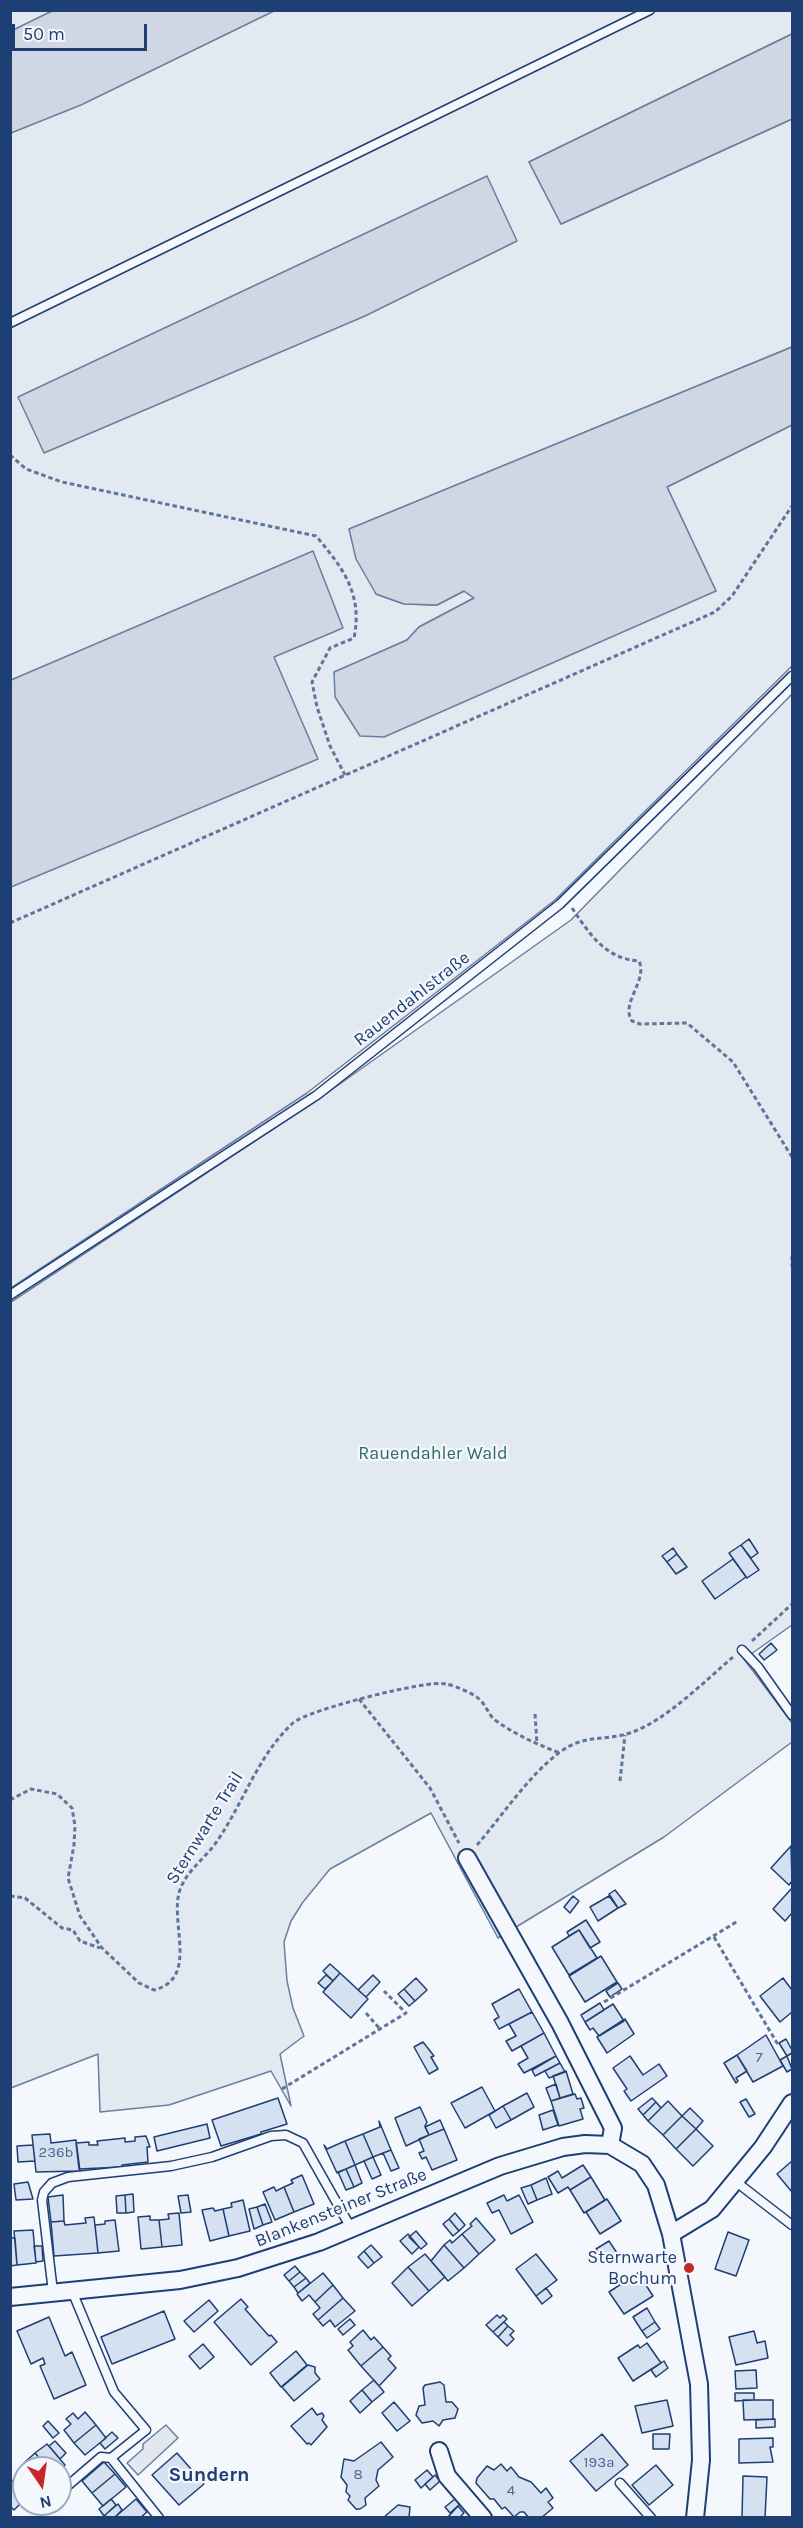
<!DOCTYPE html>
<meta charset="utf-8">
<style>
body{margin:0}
#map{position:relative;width:803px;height:2528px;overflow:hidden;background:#f4f7fb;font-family:Karla,sans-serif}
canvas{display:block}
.frame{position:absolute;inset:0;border:12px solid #1d3f73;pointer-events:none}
.north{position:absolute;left:12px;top:2456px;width:60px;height:60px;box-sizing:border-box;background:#f4f7fb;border:2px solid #9eadc5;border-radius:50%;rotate:167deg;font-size:16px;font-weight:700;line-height:24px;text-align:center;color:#1d3f73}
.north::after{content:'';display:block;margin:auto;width:21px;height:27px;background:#c62828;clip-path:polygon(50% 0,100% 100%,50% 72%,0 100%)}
.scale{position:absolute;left:12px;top:24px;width:135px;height:27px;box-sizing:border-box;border:3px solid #1d3f73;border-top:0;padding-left:8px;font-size:18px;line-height:21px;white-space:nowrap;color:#1d3f73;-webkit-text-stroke:4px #f4f7fb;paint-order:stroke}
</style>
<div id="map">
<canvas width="803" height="2528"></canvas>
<div class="frame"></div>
<div class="north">N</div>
<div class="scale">50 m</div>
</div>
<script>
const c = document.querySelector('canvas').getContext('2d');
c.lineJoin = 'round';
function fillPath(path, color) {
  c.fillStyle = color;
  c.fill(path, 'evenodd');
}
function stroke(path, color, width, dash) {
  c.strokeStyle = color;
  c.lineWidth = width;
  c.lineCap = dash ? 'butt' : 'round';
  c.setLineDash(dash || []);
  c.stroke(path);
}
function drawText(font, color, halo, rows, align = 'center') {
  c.font = font + ' Karla,sans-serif';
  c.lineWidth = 4.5;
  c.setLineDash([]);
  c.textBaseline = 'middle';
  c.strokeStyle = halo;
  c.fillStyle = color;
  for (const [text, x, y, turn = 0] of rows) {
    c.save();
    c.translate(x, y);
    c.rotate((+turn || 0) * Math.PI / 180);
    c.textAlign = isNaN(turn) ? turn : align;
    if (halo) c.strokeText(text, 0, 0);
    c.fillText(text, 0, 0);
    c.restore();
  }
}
const green = new Path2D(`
 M11,11h781v23l-263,128 32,62 231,-105v228l-442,182 26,65 28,10 33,1 27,-14 10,7 -55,29 -12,13 -73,33 382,-82 -49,-104 125,-62v241l-237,234 -248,193 -296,195z
 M792,694v931l-48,34 48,64v19l-128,95 -166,101 -67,-125 -101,56 -27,33 -12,19 -7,21 3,39 6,27 11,28 -24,18 11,52 -20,-35 -102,34 -69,7 -2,-58 -87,34v-786l309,-204 251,-178z`);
const parking = new Path2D(`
 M166,2425l12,13 -40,37 -11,-12 16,-14v-5z`);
const water = new Path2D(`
 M52,11v-1l222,1 -193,94 -70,28v-102z
 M792,34v85l-231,105 -32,-62z
 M487,176l30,65 -152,75 -321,137 -26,-56z
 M792,347v78l-125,62 49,104 -332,146 -24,-1 -25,-39 -1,-25 73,-32 12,-13 55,-29 -10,-7 -27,14 -33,-1 -28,-10 -20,-35 -7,-30z
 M313,551l30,77 -69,29 44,102 -307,128v-207z`);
const building = new Path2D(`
 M749,1539l9,14 -7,5 -10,-13z
 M741,1545l18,25 -12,8 -18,-25z
 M673,1548l4,6 -10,8 -5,-6z
 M677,1554l10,13 -11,7 -9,-12z
 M733,1559l13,18 -31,22 -13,-18z
 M771,1643l6,7 -13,10 -5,-6z
 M791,1846l1,35 -3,4 -18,-17z
 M792,1888v25l-7,8 -12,-12z
 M615,1890l11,14 -8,4 -9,-14z
 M573,1896l6,5 -9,12 -6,-6z
 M609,1896l9,12 -20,13 -8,-14z
 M586,1920l14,22 -10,6 -11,-18 -10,6 -2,-4z
 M579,1930l18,28 -28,17 -17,-28z
 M601,1956l16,26 -32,20 -16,-26z
 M330,1964l10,9 -7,8 -10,-10z
 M340,1973l28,26 -17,19 -28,-26z
 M326,1975l7,6 -8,8 -7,-6z
 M373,1975l7,7 -14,15 -8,-7z
 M416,1978l11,12 -12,11 -11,-12z
 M783,1978l9,12v22l-12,10 -20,-26z
 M618,1983l4,6 -12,8 -4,-6z
 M404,1989l11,12 -6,5 -11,-12z
 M519,1989l13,23 -33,17 -5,-9 5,-3 -7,-13z
 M600,2003l4,7 -19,12 -4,-7z
 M613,2004l11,17 -25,15 -6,-8 -3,2 -5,-8z
 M532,2012l12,21 -32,18 -6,-10 10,-5 -7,-12z
 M625,2019l9,15 -27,19 -10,-16z
 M544,2033l12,23 -32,17 -6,-9 10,-6 -7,-12z
 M766,2035l17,31 -30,16 -16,-27z
 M786,2039l6,11v3l-5,3 -8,-13z
 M423,2042l11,14 -3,1 7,12 -9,5 -15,-27z
 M737,2055l10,16 -11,7 2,3 -2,2 -12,-20z
 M556,2056l4,7 -25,13 -3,-6z
 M630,2056l13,19 16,-11 8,12 -36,25 -7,-10 3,-2 -14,-21z
 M787,2056l5,13 -5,3 -7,-12z
 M560,2063l5,9 -16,6 -4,-7z
 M566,2071l7,23 -13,4 -7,-22z
 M556,2084l4,14 -9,3 -5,-13z
 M482,2087l13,24 -30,17 -14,-25z
 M527,2093l7,14 -23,13 -8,-14z
 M575,2094l2,5 4,-1 3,10 -4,1 3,10 -24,7 -8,-25z
 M278,2098l9,26 -26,8v2l-40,12 -9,-26z
 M652,2098l4,4 -13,13 -5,-6z
 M746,2099l9,15 -6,3 -9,-15z
 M668,2101l14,15 -19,19 -15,-14z
 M656,2102l5,6 -13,13 -5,-6z
 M503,2106l8,14 -15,8 -7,-13z
 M420,2107l7,15 -2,4 4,9 -23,11 -11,-28z
 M690,2108l13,13 -7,8 -14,-13z
 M553,2110l5,15 -15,5 -4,-15z
 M682,2116l14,13 -20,20 -13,-14z
 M440,2120l4,9 -15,6 -4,-8z
 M379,2121l12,29 -18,7 -10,-23 17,-7z
 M207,2124l3,14 -53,13 -3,-14z
 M444,2129l13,31 -25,10 -6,-13 -4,2 -3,-6 5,-2 -5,-12z
 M696,2129l17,17 -20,20 -17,-17z
 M50,2134l1,9 25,-3 4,31 -44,1 -4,-37z
 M363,2134l10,23 -18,8 -10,-24z
 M146,2136l4,11h-3l1,15 -26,3v2l-43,2 -3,-26 13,-1v3h9l-1,-4 28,-3v4l10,-1v-4z
 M345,2141l10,24 -18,8 -13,-28 3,4z
 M33,2145l2,16 -17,1 -1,-16z
 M391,2150l8,18 -8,3 -8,-18z
 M373,2157l8,18 -9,4 -8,-18z
 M792,2161v31l-15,-18z
 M355,2165l7,18 -8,4 -8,-18z
 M583,2165l8,12 -21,13 -2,-3 -10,6 -10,-16 10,-6 4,7z
 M346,2169l8,18 -8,3 -8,-18z
 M302,2175l12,29 -20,8 -10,-25 9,-4 -2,-3z
 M591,2177l14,23 -21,13 -14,-23z
 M546,2178l6,16 -15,6 -6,-15z
 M28,2182l5,17 -17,1 -2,-16z
 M531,2185l6,15 -9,4 -7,-16z
 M274,2187l2,4 8,-4 10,25 -19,8 -12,-28z
 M133,2194l1,18 -8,1 -1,-18z
 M63,2195l1,26 -13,1 -3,-25z
 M125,2195l1,18h-9l-1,-17z
 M188,2195l3,17 -10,1 -3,-17z
 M504,2195l3,6 12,-6 14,27 -22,12 -12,-24 -7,3 -5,-10z
 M607,2199l14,22 -21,13 -14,-22z
 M243,2200l7,31 -21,5 -6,-27 9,-2 -1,-4z
 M265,2204l7,18 -9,3 -6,-18z
 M257,2207l6,18 -9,4 -5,-20z
 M213,2208l2,3 8,-2 6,27 -19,5 -8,-31z
 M179,2213l3,32 -20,2 -3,-27 10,-1 -1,-5z
 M455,2213l10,12 -6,6 -10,-12z
 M150,2216v4h9l3,27 -21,2 -3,-32z
 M94,2217l4,36 -44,3 -3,-34 13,-1 1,4 21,-2 -1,-5z
 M476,2218l19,22 -16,14 -17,-20 10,-8 -2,-2z
 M449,2219l10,12 -6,5 -10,-12z
 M115,2220l4,31 -21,2 -3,-28 10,-1v-3z
 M33,2230l3,33 -19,2 -3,-34z
 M416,2231l11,13 -6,5 -12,-12z
 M728,2232l21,8 -13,36 -21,-7z
 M408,2234l11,13 -7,7 -12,-13z
 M462,2234l17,20 -15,14 -20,-23 6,-5 2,3z
 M10,2238h5l2,27 -7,1z
 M609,2241l8,12 -13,9 -8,-13z
 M371,2245l11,12 -8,6 -10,-12z
 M444,2245l20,23 -16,13 -17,-20z
 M34,2246h8l1,15 -7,1z
 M364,2251l10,12 -6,5 -10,-11z
 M425,2254l20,23 -16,14 -21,-24z
 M536,2254l21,26 -21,16 -20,-27z
 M295,2266l5,6 -11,9 -5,-6z
 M408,2267l21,24 -17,15 -20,-23z
 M300,2272l6,6 -12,9 -5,-6z
 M323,2273l10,12 -18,17 -6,-7 -7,6 -5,-7z
 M638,2273l15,23 -29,18 -15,-22z
 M306,2278l4,5 -12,10 -4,-6z
 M333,2285l10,13 -25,22 -5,-6 7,-6 -5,-6z
 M546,2288l6,8 -10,8 -6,-8z
 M343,2298l12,13 -20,16 -5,-7 -7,6 -5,-6z
 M241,2299l7,8 -3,2 24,27 2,-1 6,7 -26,23 -37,-43z
 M209,2300l9,11 -24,21 -10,-11z
 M647,2308l8,14 -13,9 -9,-14z
 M164,2311l11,28 -63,25 -11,-27z
 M497,2315l3,3 3,-3 4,4 -14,13 -7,-7z
 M49,2317l16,39 7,-4 14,33 -32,14 -14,-33 5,-2 -2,-6 -12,6 -14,-33z
 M350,2319l5,6 -12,10 -5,-6z
 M504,2322l4,4 -10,11 -5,-5z
 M655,2322l5,7 -13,9 -5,-7z
 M508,2326l6,5 -4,4 4,4 -7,7 -9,-9z
 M363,2330l8,10 3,-3 9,10 -22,19 -13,-16 5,-4 -3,-4z
 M754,2331l3,12 8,-2 3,17 -32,7 -7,-28z
 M647,2343l14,20 -28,18 -15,-23 20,-13 2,3z
 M203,2344l11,13 -14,12 -11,-13z
 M383,2347l8,9 -3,3 8,9 -17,18 -18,-20z
 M296,2351l11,14 -26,22 -11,-14z
 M664,2361l4,7 -12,9 -5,-7z
 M308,2365l7,2v6l5,6 -26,22 -12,-14z
 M756,2370l1,18 -21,1 -1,-18z
 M374,2380l10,12 -12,10 -10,-12z
 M440,2382l4,3 2,17h6l6,7 -3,9 -12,2 -4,6 -6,-5 -11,2 -6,-8 3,-9 6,-1 -2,-17 2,-3z
 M362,2390l10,12 -12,11 -10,-12z
 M735,2393h19v7l-19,1z
 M667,2400l6,26 -31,7 -7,-27z
 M743,2400h30v19l-29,1z
 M394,2402l16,19 -13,10 -15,-18z
 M312,2408l5,7 5,-2 2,3 -2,4 5,7 -16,18 -2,-2 -2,1 -16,-18z
 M85,2412l11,13 -22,18 -10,-13 7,-6 -5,-5 7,-6 5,6z
 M775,2419v8l-19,1v-8z
 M48,2421l11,12 -6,5 -10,-12z
 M96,2425l10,13 -21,17 -11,-12z
 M112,2432l6,6 -13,11 -5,-6z
 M602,2434l26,31 -32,26 -26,-30z
 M653,2434h17l-1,15h-16z
 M773,2438v9h-3l3,15 -34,1v-24z
 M55,2441l11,12 -6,6 -11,-13z
 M381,2442l12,15 -15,13 -2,10 3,6 -14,12 1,7 -6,4h-4l-8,-9 2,-4 -4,-4 1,-7 -6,-8 3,-18 10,2z
 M47,2444l18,21 -5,5 -12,-2 -13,-15z
 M35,2453l13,15h-20l-4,-5z
 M177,2453l27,31 -25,21 -27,-30z
 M104,2462l11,12 -23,19 -10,-12z
 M501,2464l6,7 4,-4 8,10 12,5 10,11 5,-5 7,10 -5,4 5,6 -12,10h-12l-5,-6h-4l-6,5 -9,-10 -3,2 -8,-10h-4l-14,-16 1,-5 10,-12 7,4z
 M656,2465l17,20 -24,20 -17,-20z
 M427,2470l6,7 -12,11 -6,-8z
 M115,2474l11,13 -23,19 -11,-13z
 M435,2475l5,6 -10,9 -5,-6z
 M743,2476l24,1 -2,41h-23z
 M10,2478l14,16 -5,5 3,3 -8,8 -4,-4z
 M111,2499l5,6 -12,11 -5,-7z
 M136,2499l11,13 -7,6h-26z
 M455,2499l5,5 -10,9 -5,-6z
 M118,2504l4,6 -8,8h-7l-2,-3z
 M398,2505l12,2 -1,11h-26z
 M458,2506l6,7 -5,5h-12z`);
const path = new Path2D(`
 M10,455l16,14 36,13 254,54c27,32 47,58 38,102l-24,10 -18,34 5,25 13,39 15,29
 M572,908c17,25 33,51 67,53 9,20 -19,42 -7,60l8,3 47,-1 46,39 59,95
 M10,923l705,-311 17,-16 60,-90
 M792,1256v11
 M752,1641l40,-37
 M359,1699l71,89 29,55
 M535,1714l2,30
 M620,1781l5,-46
 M10,1800l21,-11 26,5 15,14 3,18 -1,19 -6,33 12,38 22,32 37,35 15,7c47,-12 13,-71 27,-103 8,-18 23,-28 34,-43 28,-39 42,-88 78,-121 14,-13 136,-44 153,-39 10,2 30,10 36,18 5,6 7,13 13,18 21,15 41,24 65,33
 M477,1845c25,-29 52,-70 83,-93 24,-18 45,-11 70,-19 34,-11 75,-52 103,-76
 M10,1896l15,2 37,30 11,2 7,11 20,7
 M714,1937l63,106 -2,2
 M604,2002l134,-81
 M366,2013l14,16
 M282,2089l124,-76 -22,-22`);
const service = new Path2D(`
 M10,323l640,-313
 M10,1295l307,-200 243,-191 232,-228
 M742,1650l16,17 34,48
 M735,2181l57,44
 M53,2292l-11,-92 2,-8 8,-9 16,-6 103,-11 41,-9 59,-21 15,-1 17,8 48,85
 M111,2458l48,60
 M620,2483l31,35
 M65,2488l36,-31 10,1 35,-28 -32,-38 -42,-101`);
const minor = new Path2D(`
 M467,1858l93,165 53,105 -3,17
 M671,2234l41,-25 51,-62 29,-44
 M10,2297l170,-17 58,-12 81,-26 181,-76 63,-19 22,-3 25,1 32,19 14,21 15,49 28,150 2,76 -6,58
 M439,2451l8,25 36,42`);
const markers = [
 [689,2268,6,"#c62828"]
];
const numberNames = [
 ["7",759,2058],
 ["236b",56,2153],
 ["193a",599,2463],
 ["8",358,2475],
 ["4",511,2491]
];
const streetNames = [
 ["Rauendahlstraße",412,999,-38],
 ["Sternwarte Trail",205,1828,-58],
 ["Blankensteiner Straße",341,2208,-22]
];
const parkNames = [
 ["Rauendahler Wald",433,1454]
];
const poiNames = [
 ["Sternwarte",677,2258],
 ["Bochum",677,2279]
];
const neighbourhoodNames = [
 ["Sundern",209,2475]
];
fillPath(green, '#e3e9f0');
stroke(green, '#687fa3', 1.5);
fillPath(parking, '#e3e8f0');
stroke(parking, '#687fa3', 1.5);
fillPath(water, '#cfd7e4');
stroke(water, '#687fa3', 1.5);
fillPath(building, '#d5e0f0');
stroke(building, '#1d3f73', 1.5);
stroke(service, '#1d3f73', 11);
stroke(minor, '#1d3f73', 20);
stroke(path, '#5e769c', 3, [4.5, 3]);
stroke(service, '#f4f7fb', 8);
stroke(minor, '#f4f7fb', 16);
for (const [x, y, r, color] of markers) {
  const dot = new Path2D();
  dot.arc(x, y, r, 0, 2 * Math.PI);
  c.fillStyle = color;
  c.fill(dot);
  stroke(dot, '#f4f7fb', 2);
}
drawText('15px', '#4b6792', null, numberNames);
drawText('18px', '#1d3f73', '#f4f7fb', streetNames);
drawText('18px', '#2c6c60', '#f4f7fb', parkNames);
drawText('18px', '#1d3f73', '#f4f7fb', poiNames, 'right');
drawText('bold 20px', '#1d3f73', '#f4f7fb', neighbourhoodNames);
</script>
